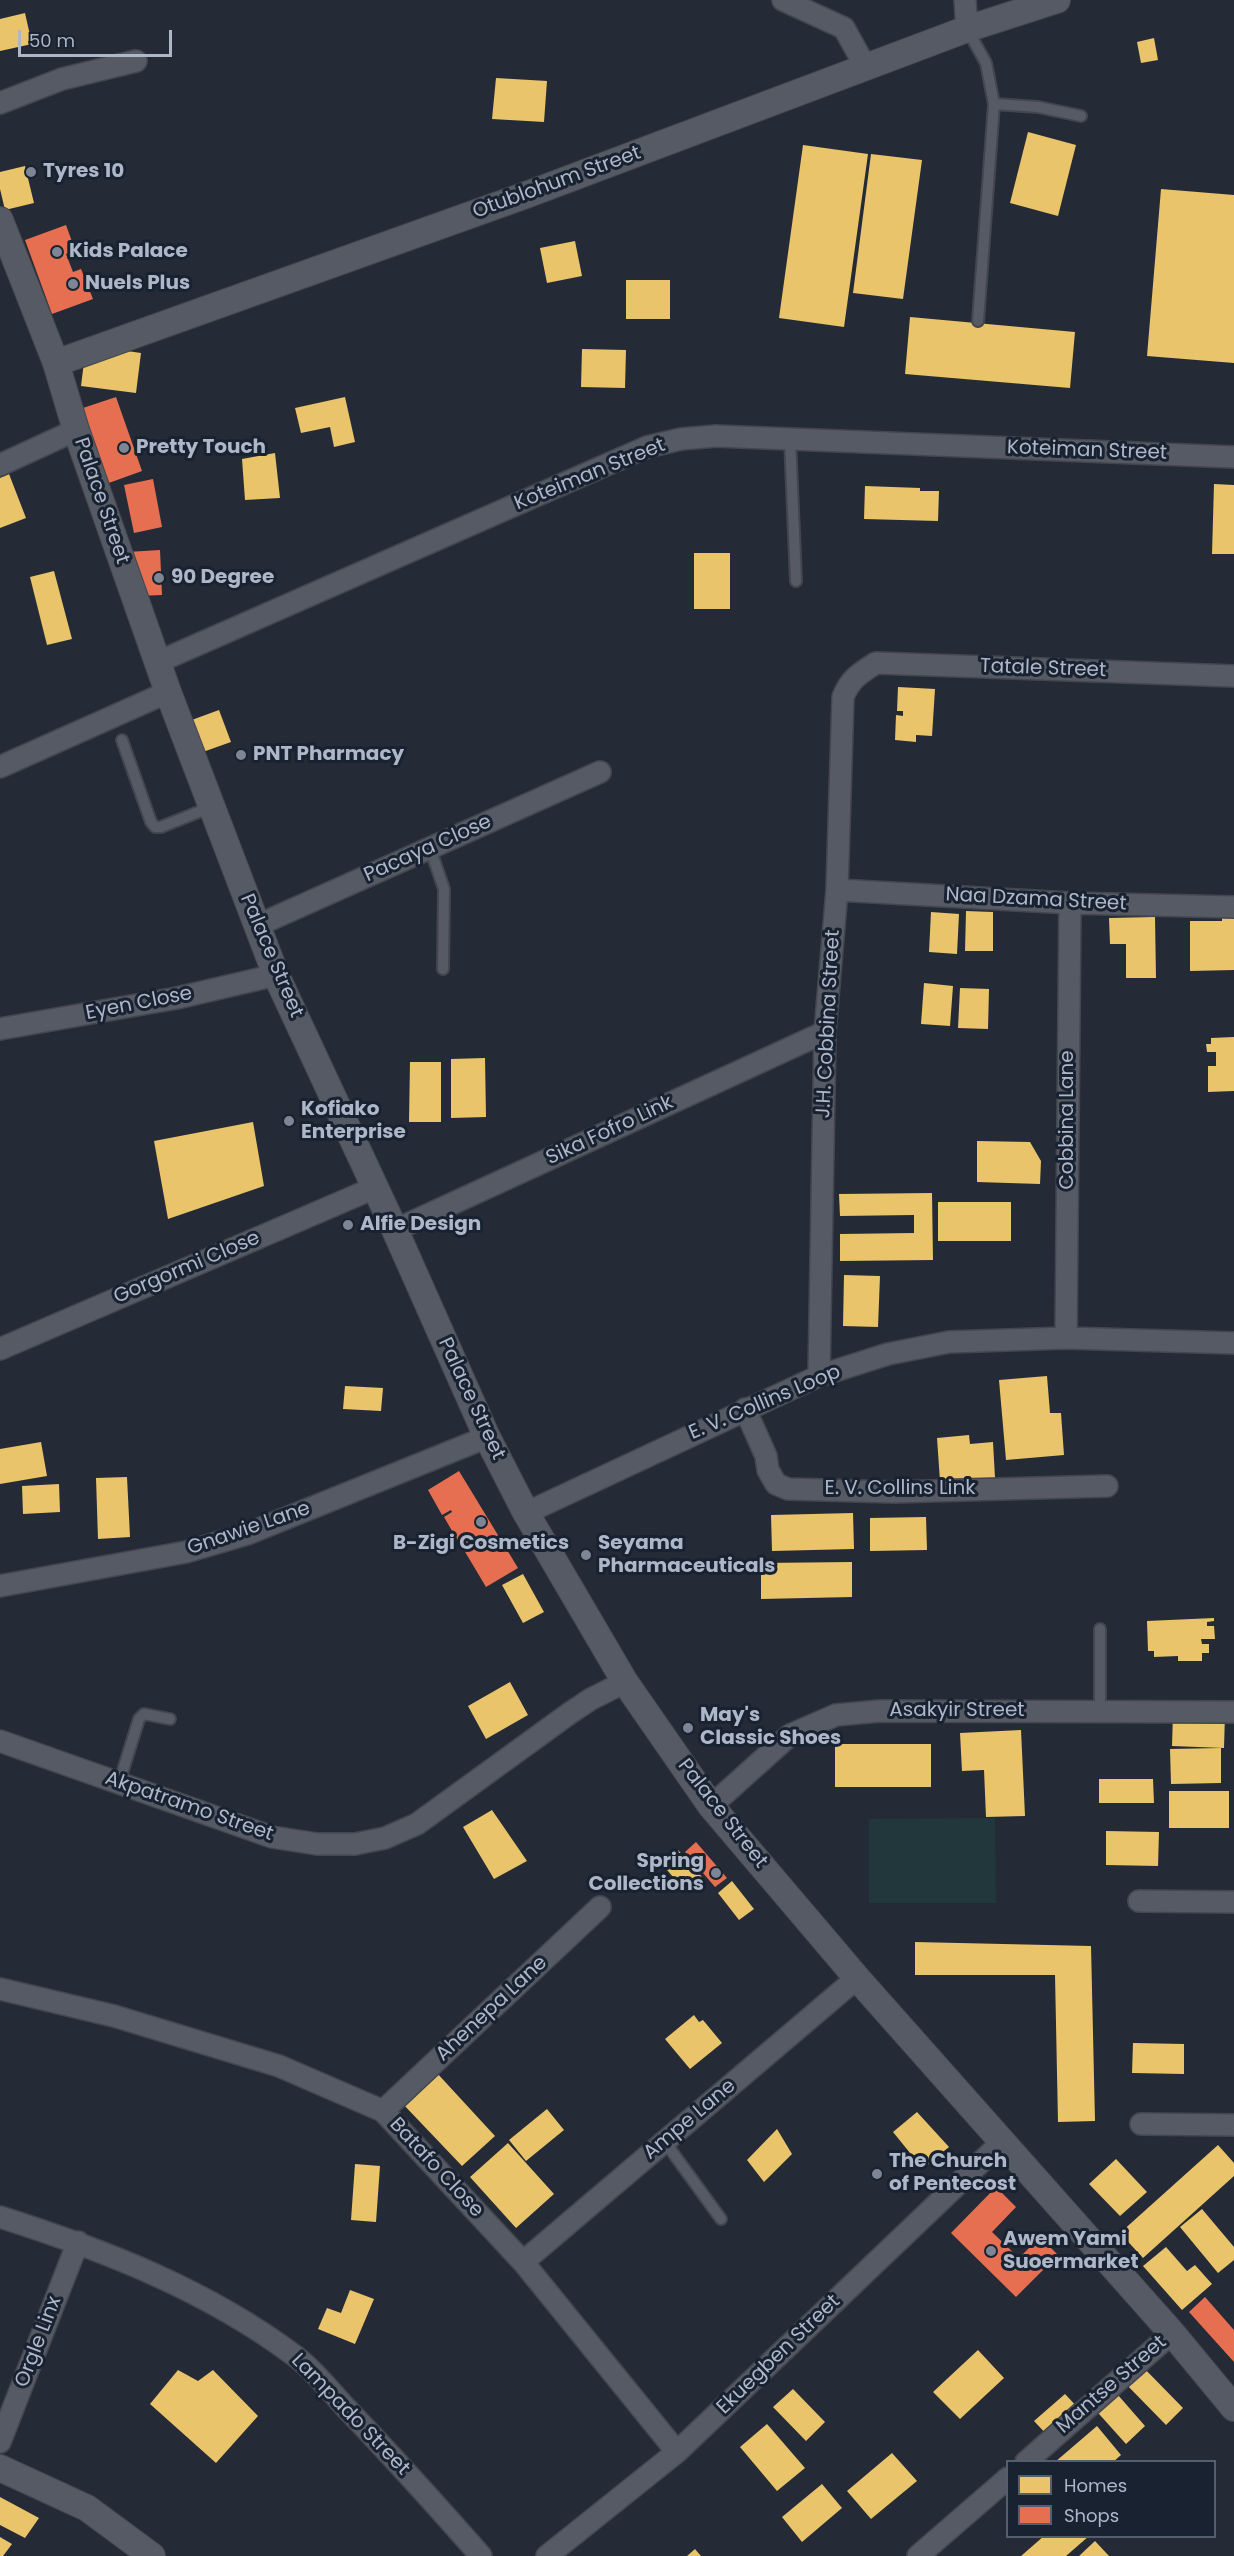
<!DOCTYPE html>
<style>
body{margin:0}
#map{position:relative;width:1234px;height:2556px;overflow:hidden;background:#252b36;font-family:Poppins,sans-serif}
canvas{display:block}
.legend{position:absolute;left:1006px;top:2460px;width:210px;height:78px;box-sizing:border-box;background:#192230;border:2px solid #555e6d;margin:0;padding:8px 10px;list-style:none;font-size:18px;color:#aeb7c8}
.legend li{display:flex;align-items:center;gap:12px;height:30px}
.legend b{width:30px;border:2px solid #555e6d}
.scale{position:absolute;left:18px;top:30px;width:154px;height:27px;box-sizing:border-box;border:3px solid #aeb7c8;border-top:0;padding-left:8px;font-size:18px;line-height:21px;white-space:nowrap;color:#aeb7c8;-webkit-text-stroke:4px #192230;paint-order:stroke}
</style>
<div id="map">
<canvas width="1234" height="2556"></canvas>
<ul class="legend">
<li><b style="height:16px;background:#e9c46a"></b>Homes</li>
<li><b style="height:16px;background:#e76f51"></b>Shops</li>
</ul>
<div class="scale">50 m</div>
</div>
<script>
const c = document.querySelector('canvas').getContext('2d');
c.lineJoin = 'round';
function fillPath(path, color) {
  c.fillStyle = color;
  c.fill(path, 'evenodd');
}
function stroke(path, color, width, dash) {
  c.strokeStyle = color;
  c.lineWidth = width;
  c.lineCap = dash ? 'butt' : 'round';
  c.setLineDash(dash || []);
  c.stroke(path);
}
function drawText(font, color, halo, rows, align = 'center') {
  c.font = font + ' Poppins,sans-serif';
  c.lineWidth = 6;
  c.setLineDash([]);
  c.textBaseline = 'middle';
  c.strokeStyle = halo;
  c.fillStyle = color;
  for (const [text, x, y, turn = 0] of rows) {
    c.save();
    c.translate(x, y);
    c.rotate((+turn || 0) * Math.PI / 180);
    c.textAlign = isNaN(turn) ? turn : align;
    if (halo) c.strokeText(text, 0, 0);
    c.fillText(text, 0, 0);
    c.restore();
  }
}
const green = new Path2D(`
 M995,1818l1,85h-127v-84z`);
const homes = new Path2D(`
 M25,13l7,31 -32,7v-32z
 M1154,38l4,22 -17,3 -4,-21z
 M496,78l51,3 -3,41 -52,-3z
 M1028,132l48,13 -18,71 -48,-13z
 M803,145l65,9 -24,173 -65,-9z
 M871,154l51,6 -19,139 -50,-6z
 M25,166l9,37 -29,7 -5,-21v-17z
 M1161,189l73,6v168l-87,-7z
 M575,241l7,35 -35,7 -7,-35z
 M626,280h44v39h-44z
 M910,317l165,15 -5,56 -165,-14z
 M113,349l28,4 -5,40 -55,-7 4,-32 27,4z
 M582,349l44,1 -1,38 -44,-1z
 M345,397l10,45 -21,5 -4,-20 -29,6 -6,-25z
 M275,453l5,45 -35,2 -3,-41z
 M9,474l17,44 -26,10v-50z
 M1214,484l20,1v69h-22z
 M865,486l55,2v3h19l-1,30 -74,-2z
 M694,553h36v56h-36z
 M54,571l18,68 -25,6 -17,-68z
 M898,687l37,2 -3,47 -16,-1v7l-21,-2 1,-25 7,1v-5h-6z
 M219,710l12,32 -31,11 -11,-32z
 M966,911l27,1v39h-28z
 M931,912l28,2 -2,40 -28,-2z
 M1234,913v57l-44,1v-50h32v-7z
 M1155,917l1,61h-30v-34h-16l-1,-26z
 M924,983l29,3 -3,40 -29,-2z
 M960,988l29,1 -1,40 -30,-1z
 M1234,1037v54l-26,1v-26h8v-14h-9l-1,-8h5v-6z
 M485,1058l1,59 -35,1v-59z
 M410,1062h31v60h-32z
 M253,1122l11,64 -96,33 -14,-78z
 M977,1141l53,1 11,19 -1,23 -63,-2z
 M932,1193l1,67 -93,1v-27l74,-1v-18l-74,1 -1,-22z
 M938,1202h73v39h-73z
 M844,1275l36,1 -2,51 -35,-1z
 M1047,1376l3,37h11l3,42 -58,5 -7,-80z
 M345,1386l38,2 -2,23 -38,-2z
 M969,1435l1,9 23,-2 2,36 -55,3 -3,-43z
 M41,1442l6,34 -47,8v-35z
 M127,1477l3,60 -32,2 -2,-61z
 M59,1484l1,28 -37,2 -1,-28z
 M853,1513l1,36 -82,2 -1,-36z
 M926,1517l1,33 -57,1v-33z
 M852,1562v35l-91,2v-36z
 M523,1574l21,38 -21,11 -21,-38z
 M1214,1618v3l-7,1v4h7l1,13h-14l1,5h7v9h-7v8h-24v-5l-24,1v-6h-6l-1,-30z
 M510,1682l18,33 -42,24 -18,-33z
 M1173,1713l52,1 -1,34 -52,-2z
 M1021,1730l4,86 -39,1 -2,-47 -22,1 -2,-38z
 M835,1744h96v43h-96z
 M1221,1748v35l-50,1 -1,-35z
 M1099,1779h54l1,24h-55z
 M1169,1791h60v37h-60z
 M492,1810l35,51 -33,18 -31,-52z
 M1106,1831l53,1 -1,34 -52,-1z
 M678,1850l24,27 -17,14 -23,-27z
 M732,1881l22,28 -15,11 -21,-27z
 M915,1942l176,4 4,175 -37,1 -3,-147h-140z
 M694,2015l5,7 4,-2 19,23 -32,26 -25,-30z
 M1133,2043l51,1v30l-52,-1z
 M436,2072l59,64 -33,30 -60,-63z
 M547,2109l17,21 -38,31 -17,-21z
 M917,2112l32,35 -26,22 -30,-37z
 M777,2129l15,25 -28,28 -17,-22z
 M508,2143l46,51 -38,34 -46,-51z
 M1218,2145l16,18v13l-91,82 -23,-25z
 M1116,2159l31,33 -27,24 -31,-32z
 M355,2164l25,2 -4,56 -25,-2z
 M1202,2209l32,38v13l-16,13 -38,-46z
 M1166,2247l21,24 8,-6 17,19 -30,26 -39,-44z
 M350,2290l24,9 -19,45 -37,-15 9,-21 14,5z
 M978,2350l26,28 -44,41 -27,-27z
 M1139,2363l44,45 -17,17 -44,-45z
 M178,2370l20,11 15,-11 45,46 -42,47 -66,-59z
 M1111,2387l34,39 -19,18 -35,-39z
 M793,2389l32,33 -19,19 -33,-34z
 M1065,2394l15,16 -31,27 -15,-16z
 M767,2424l38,44 -28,23 -37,-44z
 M1097,2426l24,29 -8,7h-58z
 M892,2453l25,28 -46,38 -24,-28z
 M822,2484l20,24 -40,34 -20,-25z
 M0,2497l39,21 -14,20 -25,-13z
 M1044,2536h45l-23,20h-45z
 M0,2537l12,7 -9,12h-3z
 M1095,2541l14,15h-30z
 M695,2549l6,7h-14z`);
const shops = new Path2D(`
 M66,225l9,25 -9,4 7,18 8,-3 12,30 -41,15 -27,-74z
 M116,397l26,74 -36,13 -26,-75z
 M153,479l9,48 -28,6 -10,-48z
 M160,550l2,45 -24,1 -11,-44z
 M459,1471l59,97 -32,19 -25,-42 7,-5 -2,-3 -8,4 -14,-24 8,-5 -1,-2 -9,5 -14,-25z
 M696,1842l31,36 -12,9 -30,-35z
 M996,2187l20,20 -24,25 27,26 21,-21 18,18 -42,42 -65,-64z
 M1205,2297l29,33v32l-45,-50z`);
const service = new Path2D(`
 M967,29l19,34 8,41 -16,217
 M994,104l44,3 43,9
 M790,439l6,142
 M122,740l29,82 4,5h6l50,-20
 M430,848l14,41 -1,80
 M1100,1629v82
 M119,1783l20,-64 5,-5 26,5
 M665,2142l56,77`);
const minor = new Path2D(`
 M783,0l61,28 22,40
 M965,0l2,29
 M0,103l62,-24 74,-18
 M0,465l76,-35
 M158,662l489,-215 34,-8 35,-3 518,21
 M0,767l168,-75
 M837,890l233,13 164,4
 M256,926l344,-154
 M0,1029l177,-31 99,-23
 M395,1230l430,-198
 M1066,1338l4,-435
 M0,1349l374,-161
 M819,1376l6,-344 12,-142 6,-193c7,-18 17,-24 33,-34l358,13
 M745,1409l21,47 2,14 8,14 12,5 106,3 213,-6
 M526,1513l293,-137 69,-22 61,-12 117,-4 168,5
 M0,1586l186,-34 61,-18 240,-97
 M0,1741l272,96 45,7h38l30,-6 32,-14 153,-111 21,-14 34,-17
 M711,1806l79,-71 46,-20 44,-4 354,1
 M1139,1901l95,1
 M0,1989l114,27 165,50 104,45 140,151 154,190
 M383,2111l217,-204
 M1141,2124l93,1
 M0,2217c104,33 207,73 295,139 19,14 35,35 51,52 46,48 91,98 135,148
 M523,2262l334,-284
 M0,2442l78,-200
 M1026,2462l146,-129
 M547,2556l130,-104 325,-310
 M918,2556l90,-78`);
const tertiary = new Path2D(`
 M0,220l56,143 20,67 92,262 108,283 119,255 92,207 39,76 99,169 86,124 146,172 315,355 62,75
 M56,363l470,-168 441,-166 90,-29
 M0,2468l87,40 65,48`);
const markers = [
 [31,172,6,"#7e8695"],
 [57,252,6,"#7e8695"],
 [73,284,6,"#7e8695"],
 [124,448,6,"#7e8695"],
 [159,578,6,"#7e8695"],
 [241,755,6,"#7e8695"],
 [289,1121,6,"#7e8695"],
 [348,1225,6,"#7e8695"],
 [481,1522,6,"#7e8695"],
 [586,1555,6,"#7e8695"],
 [688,1728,6,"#7e8695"],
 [716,1873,6,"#7e8695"],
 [877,2174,6,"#7e8695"],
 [991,2251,6,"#7e8695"]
];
const poiNames = [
 ["Tyres 10",43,172],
 ["Kids Palace",69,252],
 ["Nuels Plus",85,284],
 ["Pretty Touch",136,448],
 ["90 Degree",171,578],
 ["PNT Pharmacy",253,755],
 ["Kofiako",301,1110],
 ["Enterprise",301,1133],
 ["Alfie Design",360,1225],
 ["B-Zigi Cosmetics",481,1544,"center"],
 ["Seyama",598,1544],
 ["Pharmaceuticals",598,1567],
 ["May's",700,1716],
 ["Classic Shoes",700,1739],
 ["Spring",704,1862,"right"],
 ["Collections",704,1885,"right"],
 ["The Church",889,2162],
 ["of Pentecost",889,2185],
 ["Awem Yami",1003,2240],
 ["Suoermarket",1003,2263]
];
const streetNames = [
 ["Otublohum Street",557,183,-20],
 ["Koteiman Street",1087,451,2],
 ["Koteiman Street",590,475,-22],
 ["Palace Street",101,501,71],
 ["Tatale Street",1043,669,2],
 ["Pacaya Close",428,849,-24],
 ["Naa Dzama Street",1036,900,3],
 ["Palace Street",271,956,67],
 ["Eyen Close",139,1004,-11],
 ["J.H. Cobbina Street",829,1024,-87],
 ["Cobbina Lane",1068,1120,-90],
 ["Sika Fofro Link",610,1131,-25],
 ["Gorgormi Close",187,1268,-23],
 ["Palace Street",471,1399,65],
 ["E. V. Collins Loop",765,1403,-23],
 ["E. V. Collins Link",900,1489],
 ["Gnawie Lane",249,1529,-19],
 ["Asakyir Street",957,1711],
 ["Akpatramo Street",189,1807,19],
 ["Palace Street",722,1814,52],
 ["Ahenepa Lane",492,2009,-43],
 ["Ampe Lane",690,2120,-40],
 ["Batafo Close",436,2168,47],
 ["Orgle Linx",39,2342,-69],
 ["Ekuegben Street",779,2355,-44],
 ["Mantse Street",1112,2385,-41],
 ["Lampado Street",350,2415,46]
];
fillPath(green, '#22373c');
fillPath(homes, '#e9c46a');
fillPath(shops, '#e76f51');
stroke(service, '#42464e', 14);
stroke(minor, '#42464e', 24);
stroke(tertiary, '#42464e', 28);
stroke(service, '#565a64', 10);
stroke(minor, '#565a64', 21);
stroke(tertiary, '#565a64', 26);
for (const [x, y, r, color] of markers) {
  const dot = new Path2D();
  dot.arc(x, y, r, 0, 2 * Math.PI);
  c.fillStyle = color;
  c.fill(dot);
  stroke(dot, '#192230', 2);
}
drawText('bold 20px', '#aeb7c8', '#192230', poiNames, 'left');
drawText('20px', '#aeb7c8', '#192230', streetNames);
</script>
